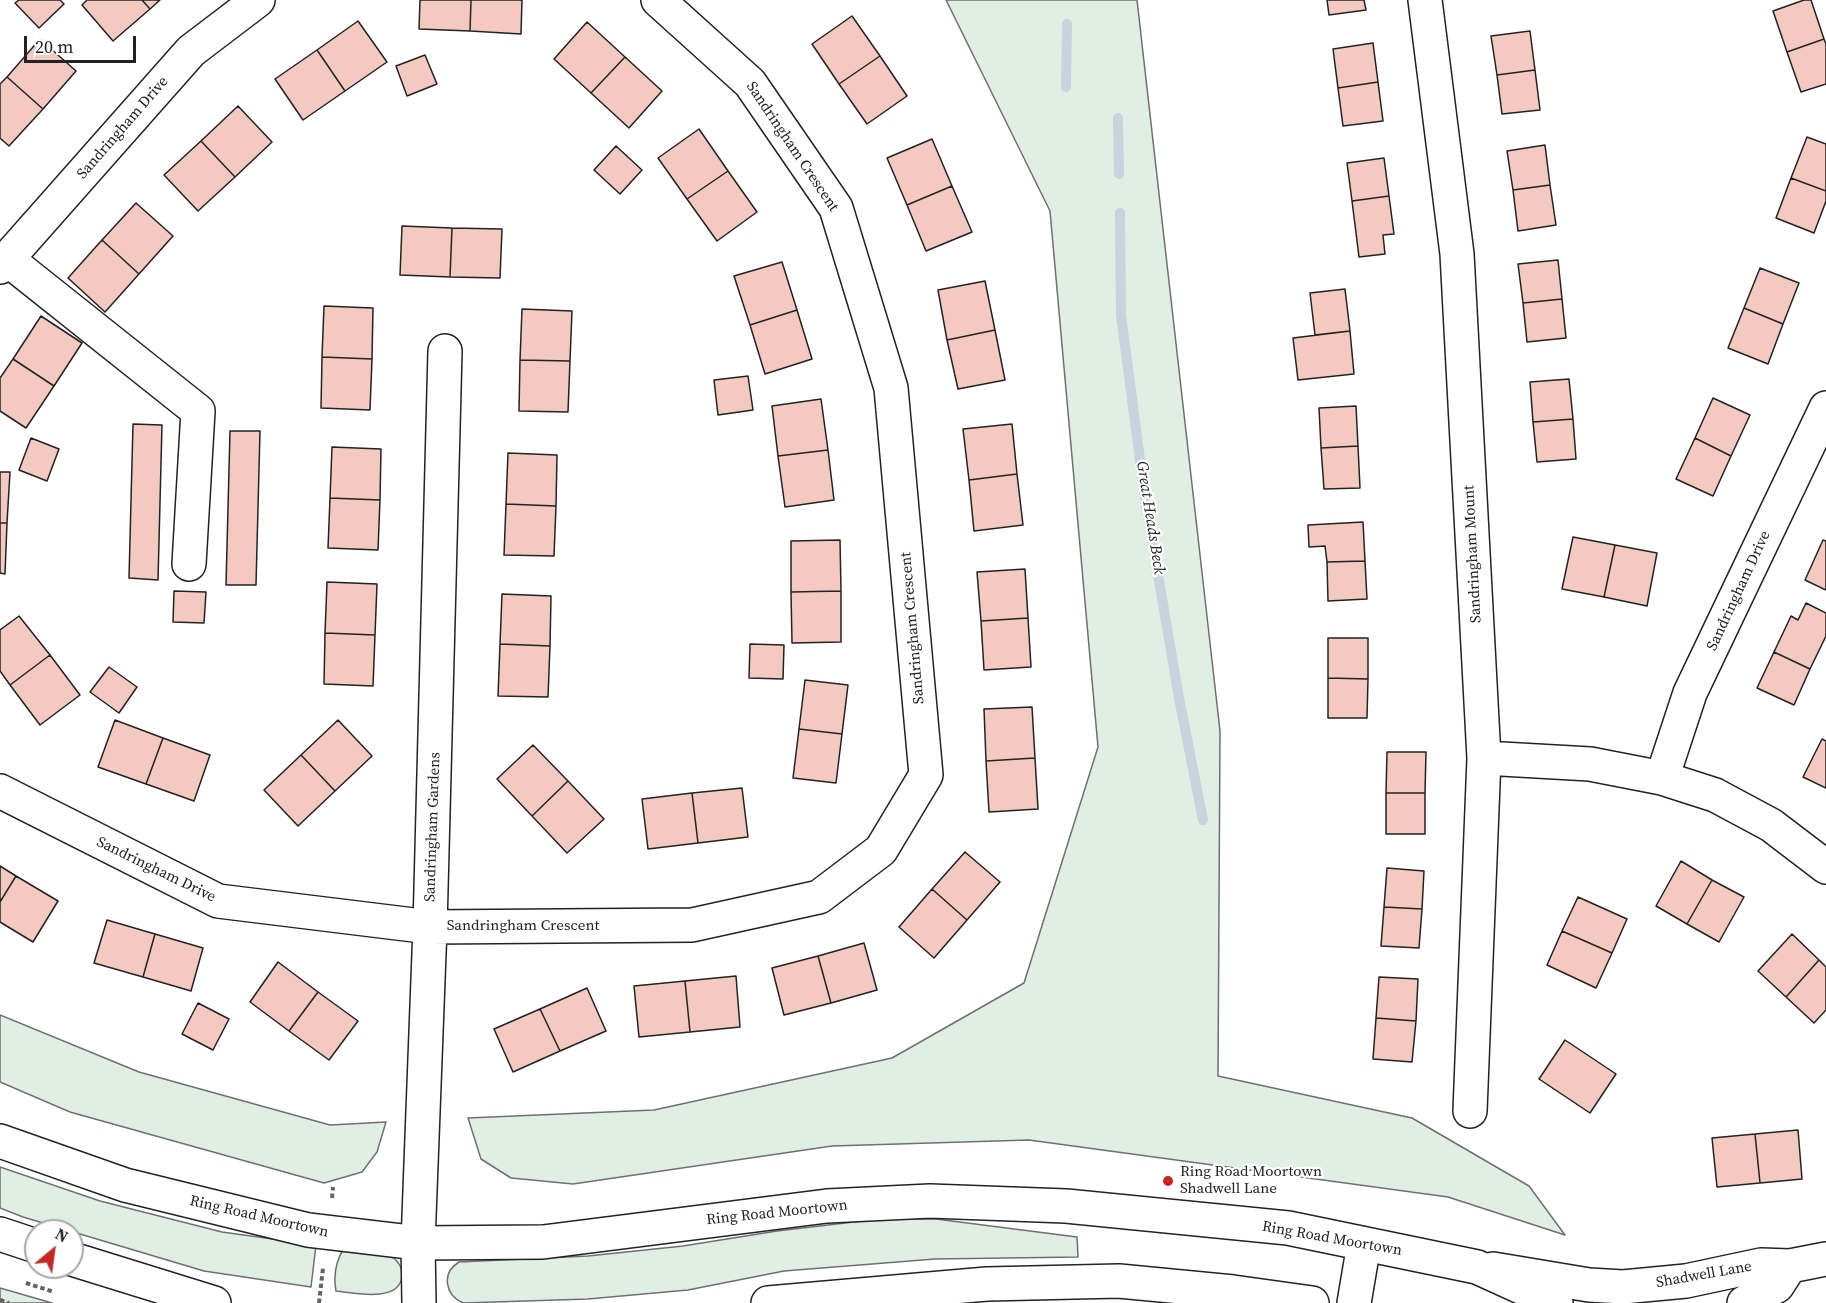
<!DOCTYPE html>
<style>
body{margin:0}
#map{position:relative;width:1826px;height:1303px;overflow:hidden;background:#fff;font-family:"Source Serif 4",serif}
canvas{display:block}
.north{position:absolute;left:24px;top:1219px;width:60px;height:60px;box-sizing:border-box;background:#fff;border:2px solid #a7a7a7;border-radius:50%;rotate:29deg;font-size:16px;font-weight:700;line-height:24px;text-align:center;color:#222}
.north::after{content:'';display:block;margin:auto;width:21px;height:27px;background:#c62828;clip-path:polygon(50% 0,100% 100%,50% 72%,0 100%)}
.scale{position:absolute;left:24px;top:36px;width:112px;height:27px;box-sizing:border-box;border:3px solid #222;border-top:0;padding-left:8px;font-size:18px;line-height:21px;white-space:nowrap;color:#222;-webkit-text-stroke:4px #fff;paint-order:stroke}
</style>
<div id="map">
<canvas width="1826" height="1303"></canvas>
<div class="north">N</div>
<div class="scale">20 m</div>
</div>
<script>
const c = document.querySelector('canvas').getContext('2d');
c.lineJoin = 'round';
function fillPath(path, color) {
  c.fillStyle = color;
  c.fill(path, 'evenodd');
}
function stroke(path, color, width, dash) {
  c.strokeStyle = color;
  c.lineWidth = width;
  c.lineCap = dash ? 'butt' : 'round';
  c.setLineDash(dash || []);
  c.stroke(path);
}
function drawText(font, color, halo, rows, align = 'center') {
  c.font = font + ' "Source Serif 4",serif';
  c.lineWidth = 4.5;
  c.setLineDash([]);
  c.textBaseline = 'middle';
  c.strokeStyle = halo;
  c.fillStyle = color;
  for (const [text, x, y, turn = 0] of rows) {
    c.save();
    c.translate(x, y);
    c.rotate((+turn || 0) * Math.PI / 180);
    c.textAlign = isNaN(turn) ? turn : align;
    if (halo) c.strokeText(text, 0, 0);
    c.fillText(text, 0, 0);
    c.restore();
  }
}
const green = new Path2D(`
 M946,0h191l83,731 -2,345 194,42 117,68 36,49 -117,-38 -419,-57 -197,6 -259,38 -62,-6 -30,-19 -13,-41 186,-8 238,-52 132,-75 74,-236 -48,-536z
 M0,1015l139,57 191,53 56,-3 -9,30 -15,20 -38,11 -254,-71 -70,-30z
 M0,1167l100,34 122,31 94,13 -5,42 -107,-16 -181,-54 -23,-9z
 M879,1219h57l141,18 1,20 -143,2 -151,12 -96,19 -100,9 -125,4c-18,-8 -22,-30 -4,-41l129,-6 95,-10 94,-15z
 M344,1248l47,8c7,5 12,11 11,20 -2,27 -48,17 -66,15 -3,-16 0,-30 8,-43z
 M0,1288l52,15h-52z`);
const stream = new Path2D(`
 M1066,87l1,-63
 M1118,118l1,56
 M1120,213l1,102 24,183 34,200 24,122`);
const building = new Path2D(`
 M19,0h41l4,4 -25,24 -24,-25z
 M87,0h55l8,9 -37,32 -31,-36z
 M142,0h18l-10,9z
 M420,0h51l-1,31 -51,-2z
 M471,0h51l-1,34 -51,-3z
 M1327,0h37l2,10 -37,5z
 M1804,0h7l13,39 -37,13 -14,-41z
 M852,16l28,40 -41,28 -27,-40z
 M358,21l29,41 -42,29 -28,-41z
 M587,22l38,35 -34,36 -37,-34z
 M1530,31l5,39 -38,5 -6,-39z
 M40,39l36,32 -33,38 -36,-32z
 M1824,39l2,5v40l-25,8 -14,-40z
 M1373,43l5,39 -40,6 -5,-39z
 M317,50l28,41 -42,29 -28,-41z
 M425,55l12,29 -30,12 -11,-30z
 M880,56l27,40 -40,28 -28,-40z
 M625,57l37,34 -33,37 -38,-35z
 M1535,70l5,40 -38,4 -5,-39z
 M7,77l36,32 -34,37 -9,-8v-54z
 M1378,82l5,39 -40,5 -5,-38z
 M238,106l34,36 -37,35 -34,-36z
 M699,129l29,42 -41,28 -29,-41z
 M1807,137l19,7v47l-35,-13z
 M932,139l20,47 -45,19 -20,-47z
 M201,141l34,36 -37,34 -34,-36z
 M1545,145l5,40 -37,5 -6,-39z
 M616,146l26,24 -22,24 -26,-24z
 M1384,158l5,38 -37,5 -5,-38z
 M728,171l29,41 -40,29 -30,-42z
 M1791,178l35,13v10l-12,32 -38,-15z
 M1550,185l6,40 -38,6 -5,-41z
 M952,186l20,46 -46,19 -19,-46z
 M1389,196l5,38 -11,1 2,19 -26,3 -7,-56z
 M136,203l37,33 -34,38 -37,-34z
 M402,226l50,2 -2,49 -50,-2z
 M452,228l50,1 -2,49 -50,-1z
 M102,240l37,34 -34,38 -37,-34z
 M1558,260l4,39 -39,4 -5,-39z
 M782,262l15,48 -47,15 -16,-49z
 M1760,268l39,15 -16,41 -39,-16z
 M985,281l10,49 -48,10 -9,-50z
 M1345,289l5,42 -35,4 -5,-42z
 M1562,299l4,39 -39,4 -4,-39z
 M324,306l49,2 -1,51 -50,-2z
 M1744,308l39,16 -15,40 -40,-16z
 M522,309l50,2 -2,50 -50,-1z
 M797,310l15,49 -47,15 -15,-49z
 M41,316l41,27 -28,43 -41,-27z
 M995,330l10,50 -47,9 -11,-49z
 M1350,331l4,43 -56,6 -5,-42z
 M322,357l50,2 -2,51 -49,-2z
 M13,359l41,27 -28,42 -26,-17v-33z
 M520,360l50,1 -2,51 -49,-1z
 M748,376l5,34 -35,5 -4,-35z
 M1569,379l4,40 -40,3 -3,-40z
 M1713,398l37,17 -19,41 -36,-18z
 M821,399l7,51 -50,6 -6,-50z
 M1356,406l2,40 -37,2 -2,-40z
 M1573,419l3,40 -39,3 -4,-40z
 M133,424l29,1 -4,155 -29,-2z
 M1012,424l5,50 -48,6 -6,-51z
 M230,431h30l-4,154h-30z
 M31,438l28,11 -12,32 -28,-11z
 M1695,438l36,18 -18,40 -37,-17z
 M1358,446l2,42 -36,1 -3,-41z
 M332,447l49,2 -1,51 -50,-2z
 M828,450l6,50 -49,7 -7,-51z
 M508,453l49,2 -1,51 -50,-2z
 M0,472h10l-3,51h-7z
 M1017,474l6,51 -49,6 -5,-51z
 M330,498l50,2 -2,50 -50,-2z
 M506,504l50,2 -2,50 -50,-1z
 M1363,522l2,39 -38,1 -2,-16 -16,1 -1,-22z
 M0,523h7l-2,51 -5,-1z
 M1573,537l42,8 -11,52 -42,-8z
 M840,540l1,51 -50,1v-51z
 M1823,540l3,1v49l-21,-10z
 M1615,545l42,8 -10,53 -43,-9z
 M1365,561l2,38 -39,2 -1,-39z
 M1025,569l3,49 -47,3 -4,-49z
 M327,582l50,2 -2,51 -50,-2z
 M174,591l32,1 -2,31 -31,-1z
 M841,591v51l-49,1 -1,-51z
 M502,594l49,2 -1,50 -50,-2z
 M1806,603l20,10v23l-16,33 -36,-17 17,-36 7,4z
 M19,616l31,39 -40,30 -10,-14v-41z
 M1028,618l3,49 -47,3 -3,-49z
 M325,633l50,2 -2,51 -49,-2z
 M1328,638h40v41l-40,-1z
 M500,644l50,2 -2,51 -50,-1z
 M750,644l34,1 -1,34 -34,-1z
 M1774,652l36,17 -16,36 -37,-17z
 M50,655l30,40 -40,30 -30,-40z
 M109,667l28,20 -18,26 -29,-21z
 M1328,678l40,1 -1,39h-39z
 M805,680l43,5 -6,49 -43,-5z
 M1032,707l3,51 -49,3 -2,-52z
 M115,720l48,18 -17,46 -48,-17z
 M338,720l34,36 -37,35 -34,-36z
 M799,729l43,5 -6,49 -43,-5z
 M163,738l47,17 -16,46 -48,-17z
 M1822,739l4,2v47l-23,-11z
 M533,745l35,36 -36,35 -35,-37z
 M1387,752h39l-1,41h-39z
 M301,755l34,36 -37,35 -34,-36z
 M1035,758l3,51 -49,3 -3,-51z
 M568,781l36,38 -37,34 -35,-37z
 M742,788l6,49 -50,6 -6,-50z
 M692,793l6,50 -50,6 -6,-50z
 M1386,793h39v41h-39z
 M965,852l35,30 -33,38 -35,-31z
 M1681,861l31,19 -25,44 -31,-18z
 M0,866l16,10 -16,26z
 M1387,868l37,3 -2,38 -38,-2z
 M16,876l42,25 -25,41 -33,-20v-20z
 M1712,880l32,17 -25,45 -32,-18z
 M932,889l35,31 -33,38 -35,-31z
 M1578,897l49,22 -15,34 -50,-22z
 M1384,907l38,2 -3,39 -38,-2z
 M107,920l48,14 -12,43 -49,-14z
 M1562,931l50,22 -16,35 -49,-23z
 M155,934l48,14 -12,43 -48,-14z
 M1792,934l27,26 -33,37 -28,-26z
 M864,943l13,47 -46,13 -13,-47z
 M818,956l13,47 -47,12 -12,-47z
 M1819,960l7,7v43l-12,13 -28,-26z
 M278,962l40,30 -29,39 -39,-29z
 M736,976l4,51 -50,5 -5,-51z
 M1379,977l39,2 -2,42 -40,-3z
 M685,981l5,51 -51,5 -5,-51z
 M587,988l19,43 -46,20 -20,-42z
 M318,992l40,29 -29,39 -40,-29z
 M198,1003l31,16 -16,31 -31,-16z
 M540,1009l20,42 -47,21 -19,-43z
 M1376,1018l40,3 -4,41 -39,-3z
 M1565,1040l51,34 -26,39 -51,-34z
 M1798,1130l4,49 -42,4 -5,-49z
 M1755,1134l5,49 -43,4 -5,-49z`);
const path = new Path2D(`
 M332,1198l1,-11
 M26,1283l28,9
 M0,1300l9,3
 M319,1303l4,-35`);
const minor = new Path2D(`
 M1425,0l32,254 27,504 -14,353
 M7,259l191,152 -9,153
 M0,267l191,-216 67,-51
 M1484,758l106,6 72,14 53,17 56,30 55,42
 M1662,778l28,-85 136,-285
 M0,791l218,110 212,26 262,-2 127,-28 62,-47 45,-75 -35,-387 -55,-180 -86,-125 -92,-83
 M1493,1269l96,16 34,2 63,-6 75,-16 29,1 36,-7
 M419,1303l-1,-60 12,-316 15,-576
 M1354,1303l10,-59
 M1744,1303l33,-17 13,-20`);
const highway = new Path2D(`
 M0,1141l125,44 183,45 110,13 125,-1 284,-36 103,-5 136,5 222,22 189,39 79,36
 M0,1234l36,12
 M72,1259l142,44
 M768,1303l219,-19 132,-3 114,11 79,11`);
const markers = [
 [1168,1181,6,"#c62828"]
];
const streetNames = [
 ["Sandringham Drive",123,128,-49],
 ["Sandringham Crescent",792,147,56],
 ["Sandringham Mount",1473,554,-93],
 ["Sandringham Drive",1739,591,-65],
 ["Sandringham Crescent",913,628,-95],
 ["Sandringham Gardens",433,827,-88],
 ["Sandringham Drive",156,870,26],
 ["Sandringham Crescent",523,926],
 ["Ring Road Moortown",777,1213,-6],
 ["Ring Road Moortown",259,1217,13],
 ["Ring Road Moortown",1332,1239,10],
 ["Shadwell Lane",1704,1275,-10]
];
const poiNames = [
 ["Ring Road Moortown",1180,1172],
 ["Shadwell Lane",1180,1189]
];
const waterNames = [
 ["Great Heads Beck",1150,518,81]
];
fillPath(green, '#e0efe3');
stroke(green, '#6f6f6f', 1.5);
stroke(stream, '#c7d3dd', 10);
fillPath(building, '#f3c9c0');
stroke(building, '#222', 1.5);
stroke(minor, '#222', 36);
stroke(highway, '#222', 36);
stroke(path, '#646464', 4, [4.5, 3]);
stroke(minor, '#fff', 33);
stroke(highway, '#fff', 33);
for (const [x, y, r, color] of markers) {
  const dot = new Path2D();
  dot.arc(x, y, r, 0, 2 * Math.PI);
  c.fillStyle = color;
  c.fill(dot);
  stroke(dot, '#fff', 2);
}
drawText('15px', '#222', '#fff', streetNames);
drawText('15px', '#222', '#fff', poiNames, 'left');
drawText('italic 16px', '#222', '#fff', waterNames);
</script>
